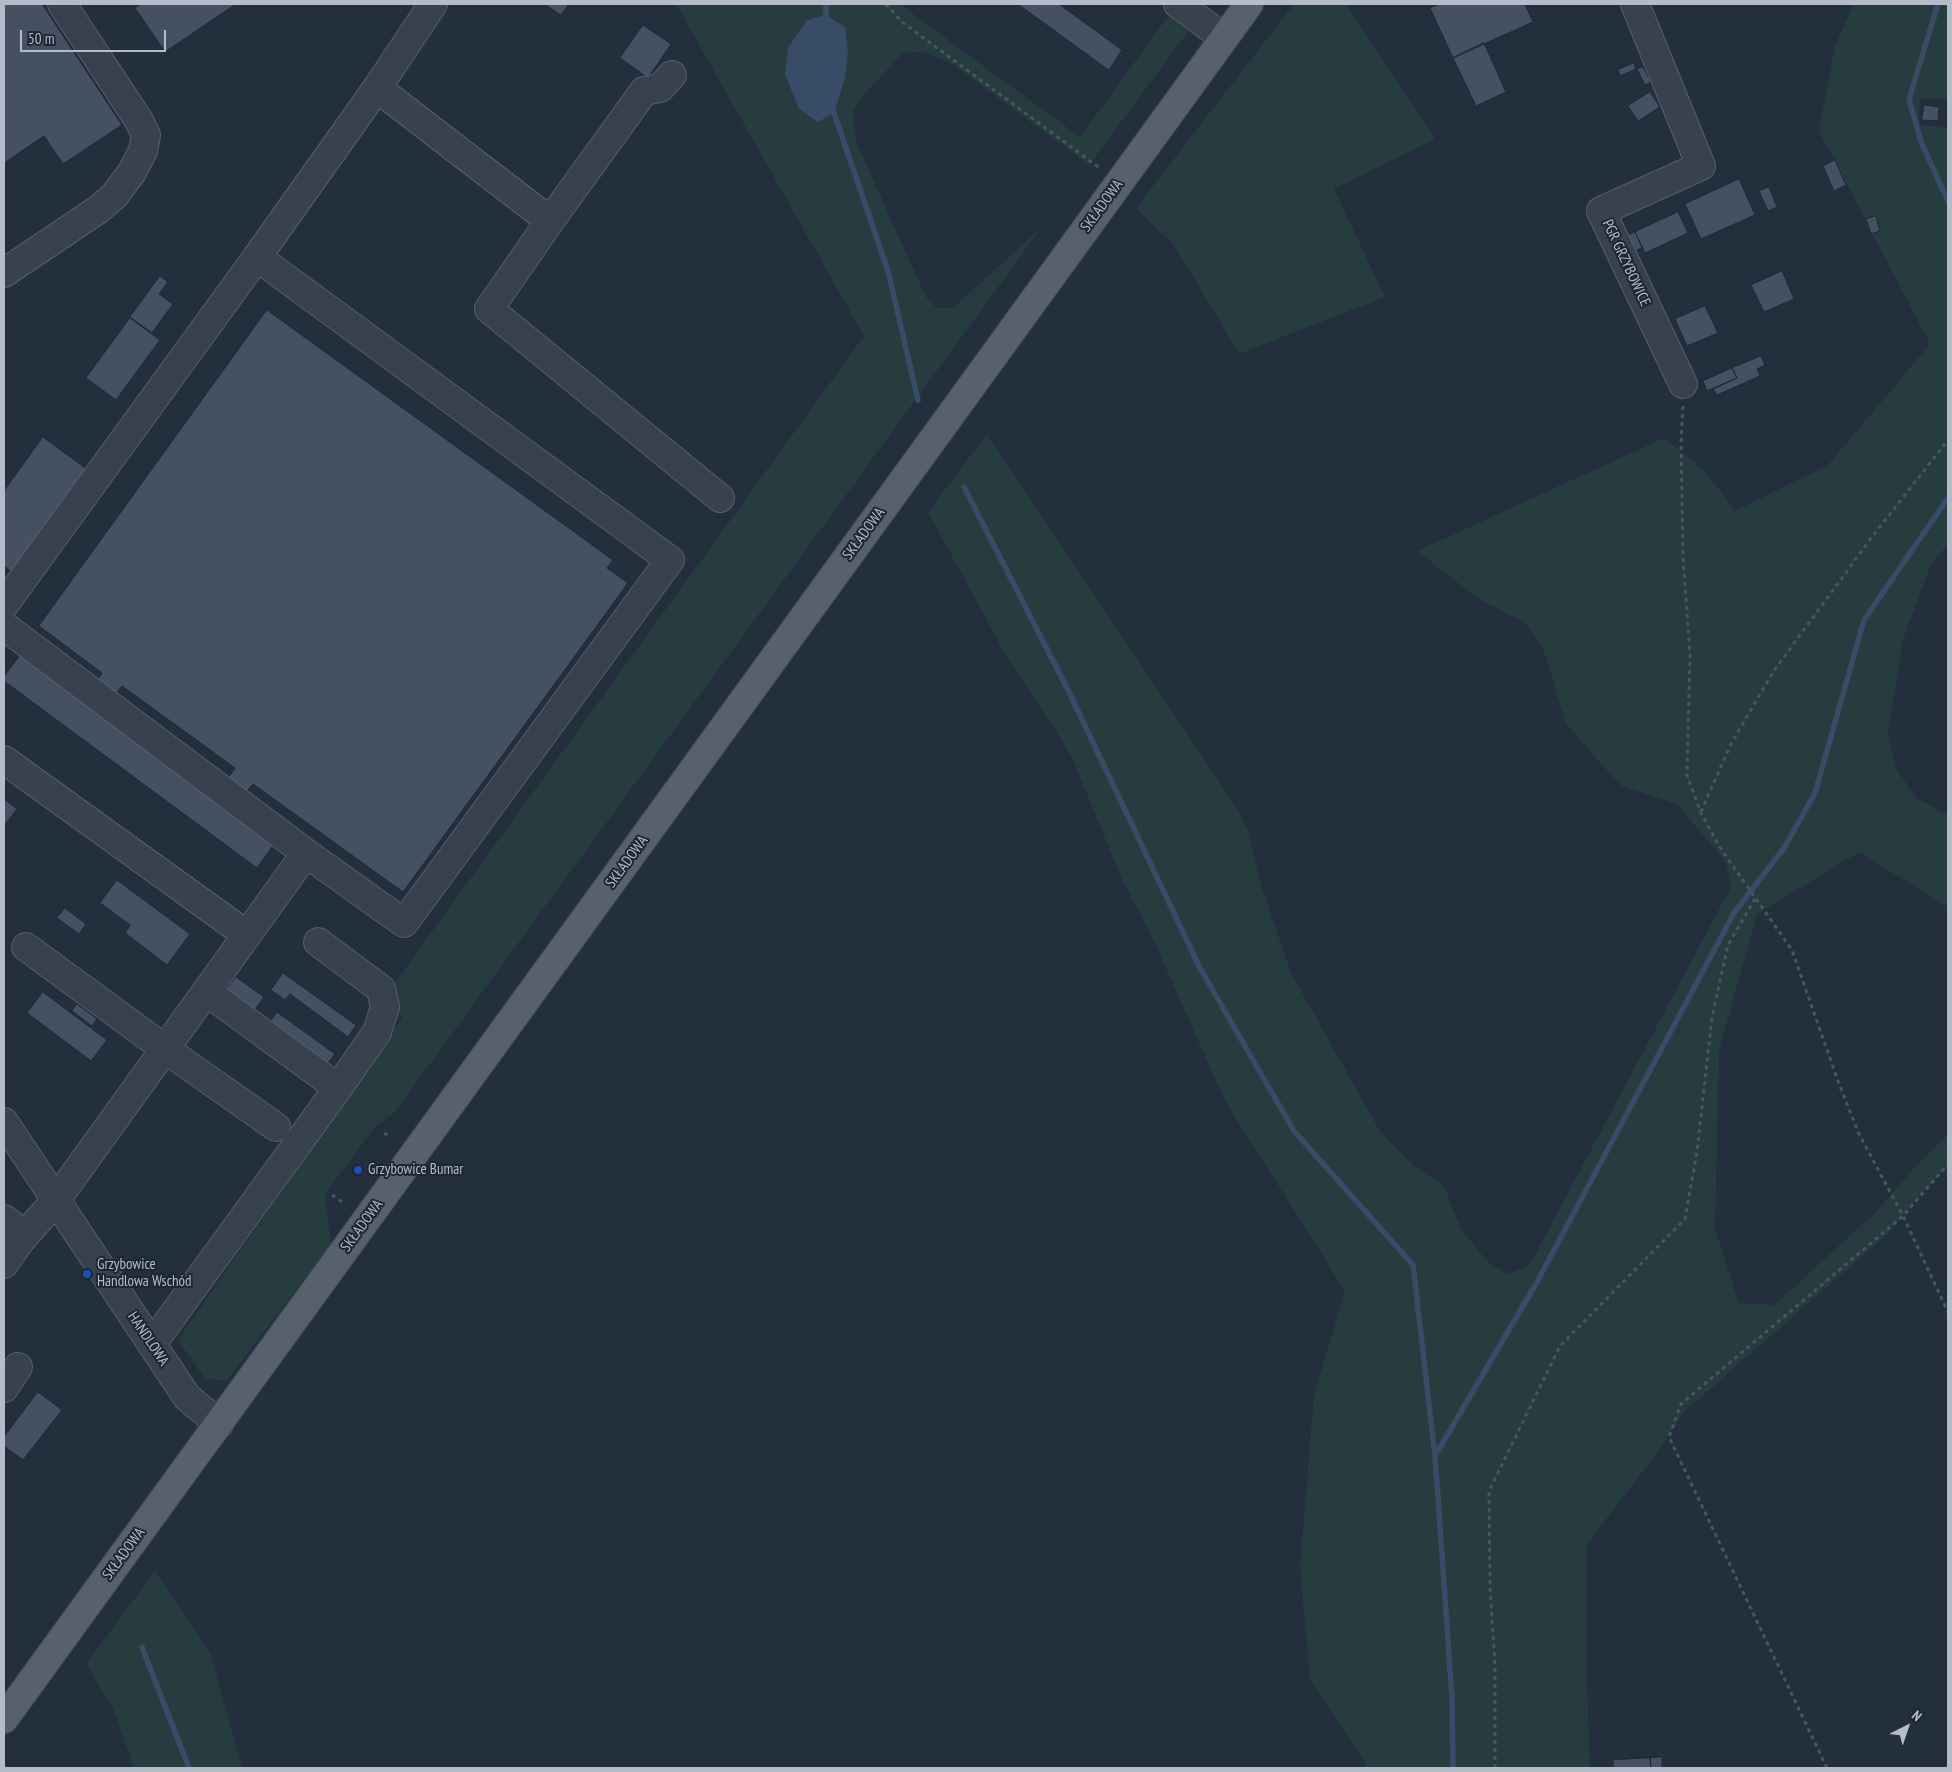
<!DOCTYPE html>
<meta charset="utf-8">
<style>
body{margin:0}
#map{position:relative;width:1952px;height:1772px;overflow:hidden;background:#242f3e;font-family:"PT Sans Narrow",sans-serif}
canvas{display:block}
.frame{position:absolute;inset:0;border:5px solid #b4bcc9;pointer-events:none}
.north{position:absolute;left:1882px;top:1702px;width:50px;height:50px;-webkit-text-stroke:4px #1d2633;paint-order:stroke;rotate:41deg;font-size:14px;font-weight:700;line-height:20px;text-align:center;color:#b4bcc9}
.north::after{content:'';display:block;margin:auto;width:18px;height:22px;background:#b4bcc9;clip-path:polygon(50% 0,100% 100%,50% 72%,0 100%)}
.scale{position:absolute;left:20px;top:30px;width:146px;height:22px;box-sizing:border-box;border:2px solid #b4bcc9;border-top:0;padding-left:6px;font-size:15px;line-height:18px;white-space:nowrap;color:#b4bcc9;-webkit-text-stroke:4px #1d2633;paint-order:stroke}
</style>
<div id="map">
<canvas width="1952" height="1772"></canvas>
<div class="frame"></div>
<div class="north">N</div>
<div class="scale">50 m</div>
</div>
<script>
const c = document.querySelector('canvas').getContext('2d');
c.lineJoin = 'round';
function fillPath(path, color) {
  c.fillStyle = color;
  c.fill(path, 'evenodd');
}
function stroke(path, color, width, dash) {
  c.strokeStyle = color;
  c.lineWidth = width;
  c.lineCap = dash ? 'butt' : 'round';
  c.setLineDash(dash || []);
  c.stroke(path);
}
function drawText(font, color, halo, rows, align = 'center') {
  c.font = font + ' "PT Sans Narrow",sans-serif';
  c.lineWidth = 4;
  c.setLineDash([]);
  c.textBaseline = 'middle';
  c.strokeStyle = halo;
  c.fillStyle = color;
  for (const [text, x, y, turn = 0] of rows) {
    c.save();
    c.translate(x, y);
    c.rotate((+turn || 0) * Math.PI / 180);
    c.textAlign = isNaN(turn) ? turn : align;
    if (halo) c.strokeText(text, 0, 0);
    c.fillText(text, 0, 0);
    c.restore();
  }
}
const green = new Path2D(`
 M676,4h228l-2,2 178,131 89,-122 19,17 -99,133 -135,-100 -30,-14 -21,2 -33,35 -17,23 3,31 70,155 11,11h16l89,-81 -648,886 -19,14 -50,67 6,50 -104,136 -22,-1 -27,-39 224,-322 -11,-30 473,-652z
 M1294,4h51l90,135 -101,50 51,108 -146,57 -65,-109 -38,-37z
 M1854,4h94v95l-27,-1 -3,17 2,10 28,3v416l-18,22 -27,74 -15,93 8,35 20,30 32,17v92l-89,-55 -102,62 -38,137 -4,178 24,74 35,2 100,-91 42,-48 32,-32v32l-42,45 -15,20 -207,181 -26,40 -71,92 -1,107 4,117h-226l1,-7 -55,-81 -10,-113 14,-172 31,-104 -120,-190 -68,-153 -36,-71 -50,-122 -68,-105 -75,-138 59,-78 242,362 19,33 13,56 30,88 89,158 34,35 30,20 17,43 27,33 20,12 21,-8 202,-379 -5,-25 -49,-58 -57,-19 -54,-61 -22,-73 -19,-28 -49,-26 -59,-46 247,-113 42,34 29,39 93,-46 102,-121 -111,-213 16,-85z
 M155,1571l56,83 31,114h-108l-19,-55 -29,-49z`);
const water = new Path2D(`
 M826,15l19,12 3,27 -3,24 -11,35 -16,9 -19,-13 -14,-35 3,-26 19,-28z`);
const stream = new Path2D(`
 M1938,4l-29,95 12,43 27,59
 M826,22v-18
 M832,107l56,164 30,129
 M964,487l105,205 131,276 94,163 119,134 22,191
 M142,1647l47,121
 M1453,1768l-1,-71 -17,-241 102,-174 197,-369 50,-65 31,-55 49,-173 84,-122`);
const building = new Path2D(`
 M4,4h38l80,121 -59,39 -19,-28 -40,27z
 M141,4h95l-71,48 -30,-44z
 M545,4h24l-8,11z
 M1018,4h41l63,46 -13,20z
 M1440,4h85l8,18 -80,36 -23,-50z
 M643,25l28,19 -23,34 -28,-20z
 M1484,43l22,49 -30,14 -23,-48z
 M1634,63l2,6 -16,7 -2,-6z
 M1643,67l8,15 -6,3 -8,-16z
 M1650,92l10,15 -22,14 -10,-15z
 M1924,105l15,2 -1,14 -16,-1z
 M1835,160l11,25 -12,6 -11,-25z
 M1739,179l16,36 -54,24 -16,-35z
 M1769,187l8,20 -9,4 -9,-20z
 M1678,212l10,21 -43,20 -10,-21z
 M1876,216l4,15 -9,3 -5,-15z
 M1635,232l7,16 -10,4 -7,-15z
 M1782,271l12,28 -30,13 -13,-27z
 M160,276l8,6 -9,12 14,10 -21,29 -22,-16z
 M1705,306l13,27 -31,13 -12,-27z
 M267,310l346,250 -6,8 21,15 -225,309 -150,-108 -7,8 -18,-14 7,-10 -113,-82 -8,10 -18,-14 6,-9 -63,-47z
 M130,318l30,22 -44,60 -30,-22z
 M1761,356l4,9 -8,4 3,7 -43,19 -4,-6 24,-11 -5,-10z
 M1732,368l5,10 -30,13 -4,-10z
 M43,437l45,33 -75,103 -9,-7v-75z
 M21,654l256,186 -20,28 -253,-187v-4z
 M4,799l13,10 -13,17z
 M117,880l73,54 -23,31 -42,-32 5,-8 -30,-22z
 M65,908l21,16 -7,10 -22,-16z
 M283,973l73,52 -8,12 -58,-43 -5,6 -14,-10z
 M236,977l28,20 -12,17 -28,-21z
 M43,992l64,48 -16,21 -64,-48z
 M77,1004l20,15 -5,7 -20,-15z
 M277,1012l58,42 -8,10 -57,-42z
 M38,1392l24,18 -39,50 -19,-14v-9z
 M1662,1757v11h-11l-1,-10z
 M1650,1758l1,10h-38v-8z`);
const path = new Path2D(`
 M886,4l16,18 199,147
 M1683,406l-2,35 2,116 7,98 -3,120 14,38 18,33 73,104 46,131 21,53 44,82 45,96
 M1701,812l30,-68 42,-72 99,-135 76,-97
 M384,1133l6,4
 M332,1195l10,7
 M1495,1768v-102l-5,-79 -1,-96 71,-145 125,-127 12,-67 15,-135 16,-72 28,-48
 M1827,1768l-158,-331 12,-33 222,-188 45,-52`);
const minor = new Path2D(`
 M1178,4l46,34
 M1635,4l66,162 -100,45 82,173
 M377,88l173,133 94,-130 16,-3 12,-13
 M550,221l-61,88 231,189
 M257,257l120,-169 56,-84
 M4,273l95,-64 16,-14 17,-23 11,-21 3,-16 -8,-16 -76,-115
 M4,605l253,-348 413,303 -266,363 -98,-70
 M4,626l302,227 -250,347 -36,41 -16,23
 M4,760l243,175
 M318,942l63,47 4,18 -8,25 -39,56
 M26,947l139,102 111,78
 M4,1122l183,275 32,27
 M4,1219l21,16
 M152,1344l186,-256 -131,-96
 M4,1388l14,-21`);
const major = new Path2D(`
 M4,1719l1245,-1715`);
const markers = [
 [358,1170,5,"#1a4fb4"],
 [87,1274,5,"#1a4fb4"]
];
const streetNames = [
 ["SKŁADOWA",1102,206,-54],
 ["PGR GRZYBOWICE",1626,263,65],
 ["SKŁADOWA",864,534,-54],
 ["SKŁADOWA",627,862,-54],
 ["SKŁADOWA",362,1226,-54],
 ["HANDLOWA",148,1339,56],
 ["SKŁADOWA",124,1554,-54]
];
const poiNames = [
 ["Grzybowice Bumar",368,1170],
 ["Grzybowice",97,1265],
 ["Handlowa Wschód",97,1282]
];
fillPath(green, '#263c3f');
fillPath(water, '#394c67');
stroke(stream, '#394c67', 5.5);
fillPath(building, '#455162');
stroke(building, '#1f2835', 1);
stroke(minor, '#565f6c', 30);
stroke(major, '#414a57', 30);
stroke(path, '#44595c', 3, [4, 4]);
stroke(minor, '#38414e', 28);
stroke(major, '#56606e', 28);
for (const [x, y, r, color] of markers) {
  const dot = new Path2D();
  dot.arc(x, y, r, 0, 2 * Math.PI);
  c.fillStyle = color;
  c.fill(dot);
  stroke(dot, '#1d2633', 2);
}
drawText('15px', '#b4bcc9', '#1d2633', streetNames);
drawText('15px', '#b4bcc9', '#1d2633', poiNames, 'left');
</script>
